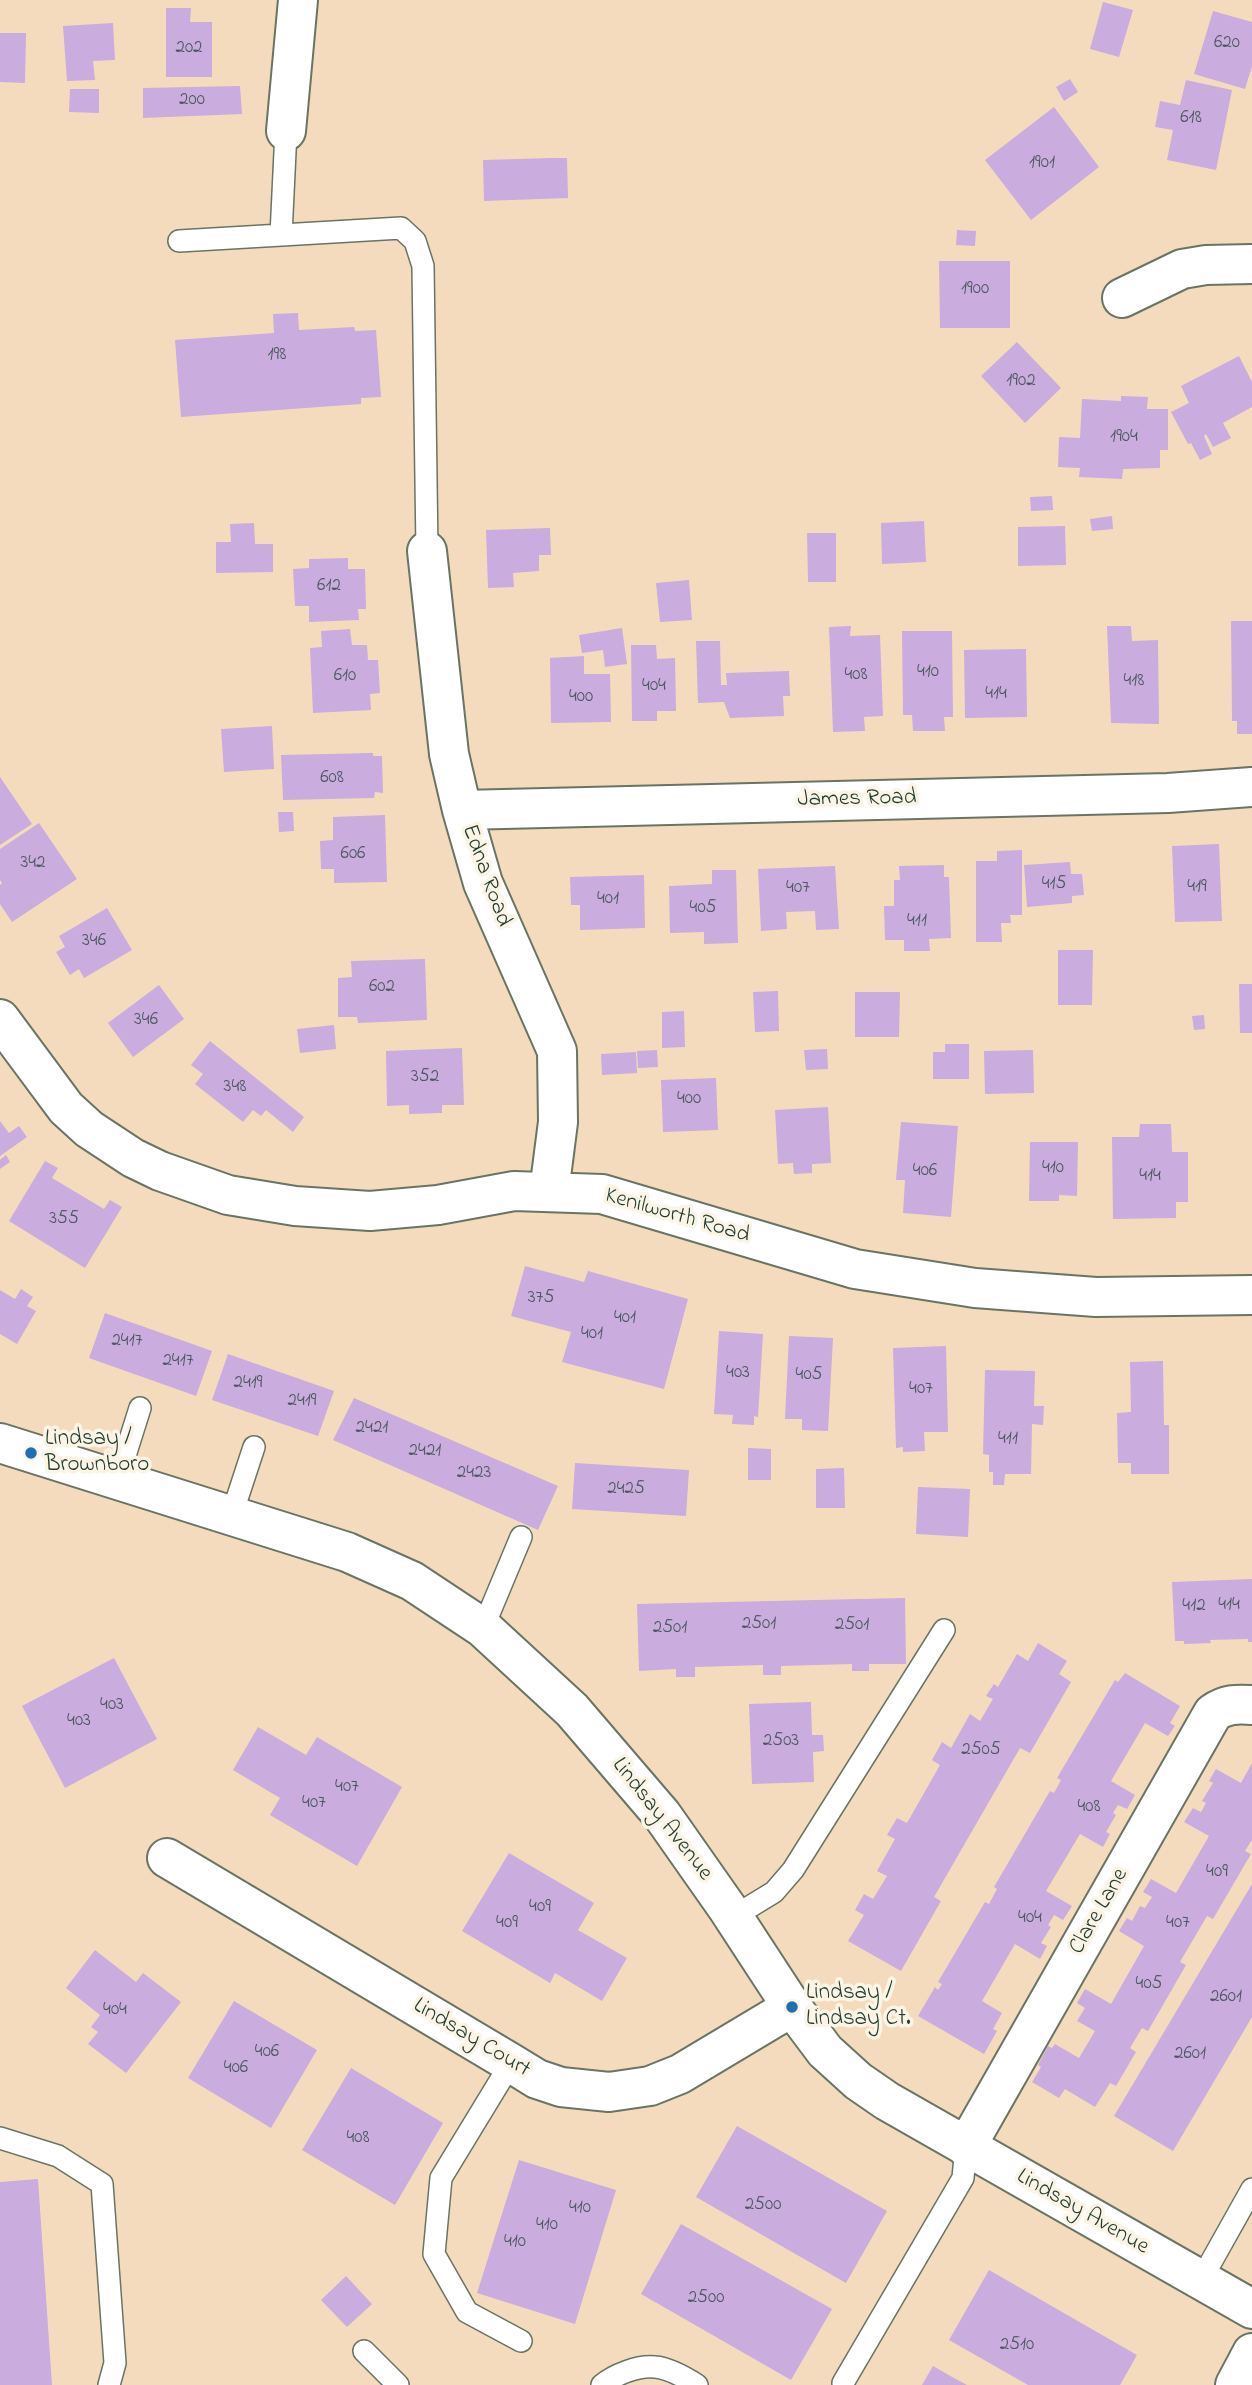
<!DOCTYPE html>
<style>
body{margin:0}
canvas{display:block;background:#f4dbbd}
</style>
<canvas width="1252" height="2385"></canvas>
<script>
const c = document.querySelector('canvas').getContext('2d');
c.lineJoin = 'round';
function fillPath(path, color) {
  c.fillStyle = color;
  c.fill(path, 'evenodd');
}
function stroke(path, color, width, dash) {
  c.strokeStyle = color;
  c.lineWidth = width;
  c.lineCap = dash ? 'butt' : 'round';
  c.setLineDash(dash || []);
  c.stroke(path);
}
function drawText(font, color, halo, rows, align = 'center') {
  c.font = font + ' "Indie Flower",sans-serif';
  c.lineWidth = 7;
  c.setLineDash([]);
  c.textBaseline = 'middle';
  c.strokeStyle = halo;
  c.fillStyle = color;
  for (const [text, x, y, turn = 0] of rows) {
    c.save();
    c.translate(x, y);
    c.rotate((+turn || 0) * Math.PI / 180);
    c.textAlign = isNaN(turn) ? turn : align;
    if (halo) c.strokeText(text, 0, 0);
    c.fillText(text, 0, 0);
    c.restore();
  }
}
const building = new Path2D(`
 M1103,2l30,8 -14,47 -29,-8z
 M166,8h25l-1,14h22v55h-46z
 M1213,11l39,11v44l-7,23 -51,-15z
 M113,23l2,37 -22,1 2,19 -28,1 -4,-55z
 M0,33h26l-1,50 -25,-1z
 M1070,79l8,13 -14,9 -8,-14z
 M1186,80l46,10 -16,80 -49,-10 6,-30 -18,-3 5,-26 20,4z
 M240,86l2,28 -99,4v-30z
 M70,89h29v24l-30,-1z
 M1054,107l45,60 -68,53 -46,-60z
 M552,158h15l1,40 -84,3 -1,-41z
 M957,230l19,1 -1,15 -19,-1z
 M939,261h71v67h-70z
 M298,313l1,17 55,-3 1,4 21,-1 5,67 -20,1v6l-180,13 -6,-77 99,-7 -1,-19z
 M1017,342l44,46 -36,35 -44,-47z
 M1239,356l13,26v25l-29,16 8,15 -18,9 -7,-13 -2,2 8,18 -12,6 -9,-17 -3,1 -17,-32 18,-9 -8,-17z
 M1121,396l27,1 -1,12h21v41h-8v18l-37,1 -1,10 -43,-2 1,-9 -22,-1 1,-30 21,1 2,-39 39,2z
 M1052,496l1,14 -22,1 -1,-14z
 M1112,516l1,13 -21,2 -2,-12z
 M924,521l2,41 -44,2 -1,-41z
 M254,523l1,21h18v28l-57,1v-31h15l-1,-18z
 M1065,526l1,39 -48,1v-39z
 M550,528l1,27h-12v16l-26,2 1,14 -26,1 -2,-58z
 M807,533h29v49h-28z
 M348,558v11h17l1,40h-8l1,11 -50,2v-16h-14l-2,-37 16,-1v-9z
 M689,580l3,40 -32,2 -4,-39z
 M1231,621h21v113h-15v-13h-5z
 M851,626l-1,10 30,-1 3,81 -19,1 1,14 -32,1 -4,-105z
 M1107,626h24l1,15 26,-1 1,84 -48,-1z
 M622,628l5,36 -22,3 -2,-17 -21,3 -3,-18z
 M350,629l2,16h15l1,15h10l2,33 -10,1 1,16 -58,3 -3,-65 12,-1 -1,-16z
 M902,631h50l1,86h-9l1,14h-32l-1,-16h-9z
 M696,641h24l1,44h6l-1,-12 63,-2 1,25h-7l1,20 -54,2 -6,-16 -26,1z
 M631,645h25l1,14 18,-1 1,53h-19v10h-25z
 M1026,649l1,68 -62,1 -1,-68z
 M584,656v18h26l1,48 -60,1 -1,-65z
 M272,726l2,43 -50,3 -3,-43z
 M373,753v3h9l1,37 -8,-1 -1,6 -91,2 -2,-45z
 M0,777l32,47 -32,21z
 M278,812h15l1,19 -15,1z
 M385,815l2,67 -53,1v-14h-13l-1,-28 13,-1v-23z
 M39,823l38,56 -65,43 -12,-18v-19l2,-2 -2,-3v-31z
 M1219,844l3,77 -47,1 -3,-76z
 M1022,850v65h-12l1,8h-10l1,19h-26v-81h21v-10z
 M1070,862l1,12h11l2,21 -12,1v7l-45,4 -3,-42z
 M944,865v12h5l2,61 -22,1 1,12h-26v-11h-19l-1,-34h10v-26h6l-1,-14z
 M835,866l4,63 -23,1 -1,-19 -29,1 1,17 -26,2 -3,-62z
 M712,870h24l2,73 -34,1v-12l-34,1 -1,-47 43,-2z
 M644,875l1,53 -65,2v-25h-9l-1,-28z
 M107,908l25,42 -48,28 -5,-9 -9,6 -14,-23 9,-5 -6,-11z
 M1058,950h35l-1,55h-34z
 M425,959l2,61 -69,3 -1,-6h-19v-39l14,-1 -1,-16z
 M1239,984h13v49h-12z
 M159,985l25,34 -51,38 -25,-34z
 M778,991l1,40 -24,1 -2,-40z
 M855,992h45l-1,45h-44z
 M684,1011l1,36 -23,1v-36z
 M1204,1015l1,14 -11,1 -2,-14z
 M334,1025l2,24 -36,4 -3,-24z
 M210,1041l94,76 -11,15 -27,-22 -5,6 -8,-6 -10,12 -48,-38 8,-10 -12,-9z
 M945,1044h24v35h-36v-27h12z
 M462,1048l2,57h-22v8l-33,1v-9l-22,1 -1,-55z
 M827,1049l1,20 -22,1 -2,-20z
 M657,1050l1,17 -20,1 -1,-17z
 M1033,1050l1,43 -49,1 -1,-43z
 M636,1052l1,21 -35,2 -1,-21z
 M716,1078l2,52 -55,2 -2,-52z
 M828,1107l3,56 -19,1v9l-18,1 -1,-11 -15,1 -3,-54z
 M0,1121l9,12 10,-7 8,11 -27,19z
 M901,1122l57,4 -7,91 -48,-4 2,-33h-9z
 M1140,1124h31l1,28h16v50h-12v16l-63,1 -1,-82h27z
 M1030,1142h48l-1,54 -18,-1v6h-30z
 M6,1155l4,7 -10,7v-9z
 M45,1161l13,7 -6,10 52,31 6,-9 12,7 -37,61 -76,-47z
 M525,1266l59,16 4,-11 100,28 -24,90 -102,-27 9,-30 -60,-16z
 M21,1289l12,8 -6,9 9,5 -19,33 -17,-10v-44l15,9z
 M105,1313l107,38 -16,45 -107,-38z
 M719,1331l44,3 -5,83 -4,-1v9l-22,-1 1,-9 -19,-1z
 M789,1336l44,2 -5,93 -26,-1v-11h-17z
 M946,1346l2,86h-24l1,19 -22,1v-5l-7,1 -3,-100z
 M228,1354l106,37 -16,45 -106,-36z
 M1163,1361l1,64h5v49h-38v-11h-13l-1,-50 14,-1 -1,-50z
 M985,1370l50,1 -1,35h10l-1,19 -11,-1 -1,50h-26l-1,11h-11v-13h-4v-17l-6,-1z
 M354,1398l204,88 -20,44 -205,-90z
 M748,1448l23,1v31h-23z
 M575,1463l114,7 -3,46 -114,-7z
 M844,1468l1,40h-29v-39z
 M918,1487l52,2 -2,48 -52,-3z
 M1252,1579v63h-4v-3l-38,1 1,3 -27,1v-3h-9l-3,-59z
 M905,1598l1,66h-37v7h-17v-7l-71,2v9h-18v-10l-68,2v10h-19v-8l-37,2 -2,-67z
 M1038,1643l29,18 -8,13 12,8 -41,71 -10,-5 -4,7 -82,142 7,4 -40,70 -53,-30 16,-26 -9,-5 9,-16 9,5 14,-23 -10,-5 18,-32 -8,-4 10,-17 10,5 33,-58 -8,-5 10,-18 9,6 19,-34 10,7 13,-22 -7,-3 8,-12 4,3 19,-33 11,7z
 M114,1658l43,81 -92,49 -43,-82z
 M1125,1673l55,33 -10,17 5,3 -7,10 -23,-13 -34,58 24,14 -8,14 -9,-4 -5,8 3,2 -10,17 4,2 -7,13 -23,-13 -34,57 26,15 -9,14 -9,-5 -6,10 3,2 -10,16 6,3 -7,13 -25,-15 -33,57 20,12 -9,16 4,2 -13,23 -66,-38 17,-29 3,3 4,-6 -4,-2 47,-80 4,2 8,-15 -3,-2 56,-96 4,2 7,-13 -4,-2 58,-98 3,2z
 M811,1702l1,33h11l1,16 -11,1 1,30 -62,2 -3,-80z
 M258,1727l48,28 11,-18 85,50 -45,79 -87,-51 10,-17 -47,-28z
 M1252,1763v77l-7,11 6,3 -38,65 -6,-3 -27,46 6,3 -38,66 -6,-3 -12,20 6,4 -20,34 -6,-3 -15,24 -30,-18 -6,9 -27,-16 9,-15 -3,-2 10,-19 4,2 3,-4 24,14 16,-27 -18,-10 8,-13 -8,-5 8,-14 26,15 33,-58 -25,-15 8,-13 5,3 8,-15 5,2 7,-11 -9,-5 8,-13 25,14 33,-57 -25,-14 9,-14 8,4 5,-9 -4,-2 11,-18 -4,-2 7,-12 25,14z
 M509,1853l85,50 -16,27 49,28 -25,43 -47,-28 -5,10 -88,-52z
 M1252,1884v133l-79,134 -59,-35z
 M95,1950l41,32 7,-9 38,29 -55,71 -38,-29 10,-12 -7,-5 9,-12 -34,-27z
 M234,2001l83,49 -46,78 -83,-50z
 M351,2068l92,55 -48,82 -93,-55z
 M737,2126l150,85 -41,72 -150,-86z
 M519,2160l97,30 -41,134 -98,-31z
 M38,2179l14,206h-52v-203z
 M681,2224l151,85 -41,71 -150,-86z
 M989,2270l148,85 -17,30h-92l-79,-45z
 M346,2276l26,28 -25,23 -26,-27z
 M933,2366l21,12 13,7h-45z`);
const lane = new Path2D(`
 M281,235l5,-104
 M179,241l222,-13 14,13 8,25 4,285
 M117,1481l23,-73
 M231,1517l23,-70
 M483,1628l38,-91
 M733,1917l41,-25 19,-22 151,-240
 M511,2063l-70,115 -7,76 33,58 54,29
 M0,2138l58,18 44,28 13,179 -6,22
 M1201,2280l51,-91
 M364,2351l34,34
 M843,2383l120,-205 3,-31
 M602,2385c12,-10 36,-20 53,-18 13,1 31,11 42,18`);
const street = new Path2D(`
 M286,131l12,-131
 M1122,298l60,-29 24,-4 46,-1
 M427,551l22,203 13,56 21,73 74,168 1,71 -9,70
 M462,810l706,-17 84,-6
 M0,1019l66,89 23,21 44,29 27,13 68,24 67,11 75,5 68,-6 76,-14 88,3 253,75 120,19 121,9 156,-2
 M0,1443l347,109 65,29 71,47 89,82 90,105 66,94 64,98 33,44 33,30 29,20 365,208
 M167,1858l344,205 26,16 24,8 48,5 41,-6 30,-12 112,-67
 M966,2147l247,-434c13,-9 23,-9 39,-8
 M1235,2385l17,-32`);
const markers = [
 [31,1453,7,"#1f6fb2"],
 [792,2007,7,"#1f6fb2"]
];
const numberNames = [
 ["620",1227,44],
 ["202",189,49],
 ["200",192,101],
 ["618",1191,119],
 ["1901",1042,164],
 ["1900",975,290],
 ["198",277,356],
 ["1902",1021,382],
 ["1904",1124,438],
 ["612",329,587],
 ["410",928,673],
 ["408",856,676],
 ["610",345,677],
 ["418",1134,682],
 ["404",654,687],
 ["414",996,695],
 ["400",581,698],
 ["608",332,779],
 ["606",353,855],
 ["342",33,864],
 ["415",1054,885],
 ["419",1197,888],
 ["407",798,889],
 ["401",608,900],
 ["405",703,909],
 ["411",917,922],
 ["346",94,942],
 ["602",382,988],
 ["346",146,1021],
 ["352",425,1078],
 ["348",235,1088],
 ["400",689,1100],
 ["410",1053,1169],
 ["406",925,1172],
 ["414",1150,1177],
 ["355",64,1220],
 ["375",541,1299],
 ["401",625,1319],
 ["401",592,1335],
 ["2417",127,1342],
 ["2417",178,1362],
 ["403",738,1374],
 ["405",809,1376],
 ["2419",248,1384],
 ["407",921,1390],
 ["2419",302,1402],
 ["2421",372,1429],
 ["411",1008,1440],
 ["2421",425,1452],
 ["2423",474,1474],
 ["2425",626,1490],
 ["414",1229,1606],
 ["412",1194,1607],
 ["2501",759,1625],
 ["2501",852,1626],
 ["2501",670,1629],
 ["403",112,1706],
 ["403",79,1722],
 ["2503",781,1742],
 ["2505",981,1751],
 ["407",347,1788],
 ["407",314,1804],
 ["408",1089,1808],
 ["409",1217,1873],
 ["409",540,1908],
 ["404",1030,1919],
 ["409",507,1924],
 ["407",1178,1924],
 ["405",1149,1985],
 ["2601",1226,1998],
 ["404",115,2011],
 ["406",267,2053],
 ["2601",1190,2055],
 ["406",236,2069],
 ["408",358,2139],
 ["2500",763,2206],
 ["410",580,2209],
 ["410",547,2226],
 ["410",515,2243],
 ["2500",706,2299],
 ["2510",1017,2346]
];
const streetNames = [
 ["James Road",857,800,-1],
 ["Edna Road",485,876,70],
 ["Kenilworth Road",677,1217,16],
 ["Lindsay Avenue",661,1820,52],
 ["Clare Lane",1100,1912,-60],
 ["Lindsay Court",471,2039,31],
 ["Lindsay Avenue",1082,2213,30]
];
const poiNames = [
 ["Lindsay /",45,1440],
 ["Brownboro",45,1466],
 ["Lindsay /",806,1994],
 ["Lindsay Ct.",806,2020]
];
fillPath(building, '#caacde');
stroke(lane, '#6a7464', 24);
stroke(street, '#6a7464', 42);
stroke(lane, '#fff', 21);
stroke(street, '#fff', 38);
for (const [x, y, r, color] of markers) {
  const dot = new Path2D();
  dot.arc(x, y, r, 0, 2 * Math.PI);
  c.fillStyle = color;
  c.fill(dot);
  stroke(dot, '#fcf5e5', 2.5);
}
drawText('19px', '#4a595e', null, numberNames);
drawText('23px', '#1f3d34', '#fcf5e5', streetNames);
drawText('23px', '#1f3d34', '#fcf5e5', poiNames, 'left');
</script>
